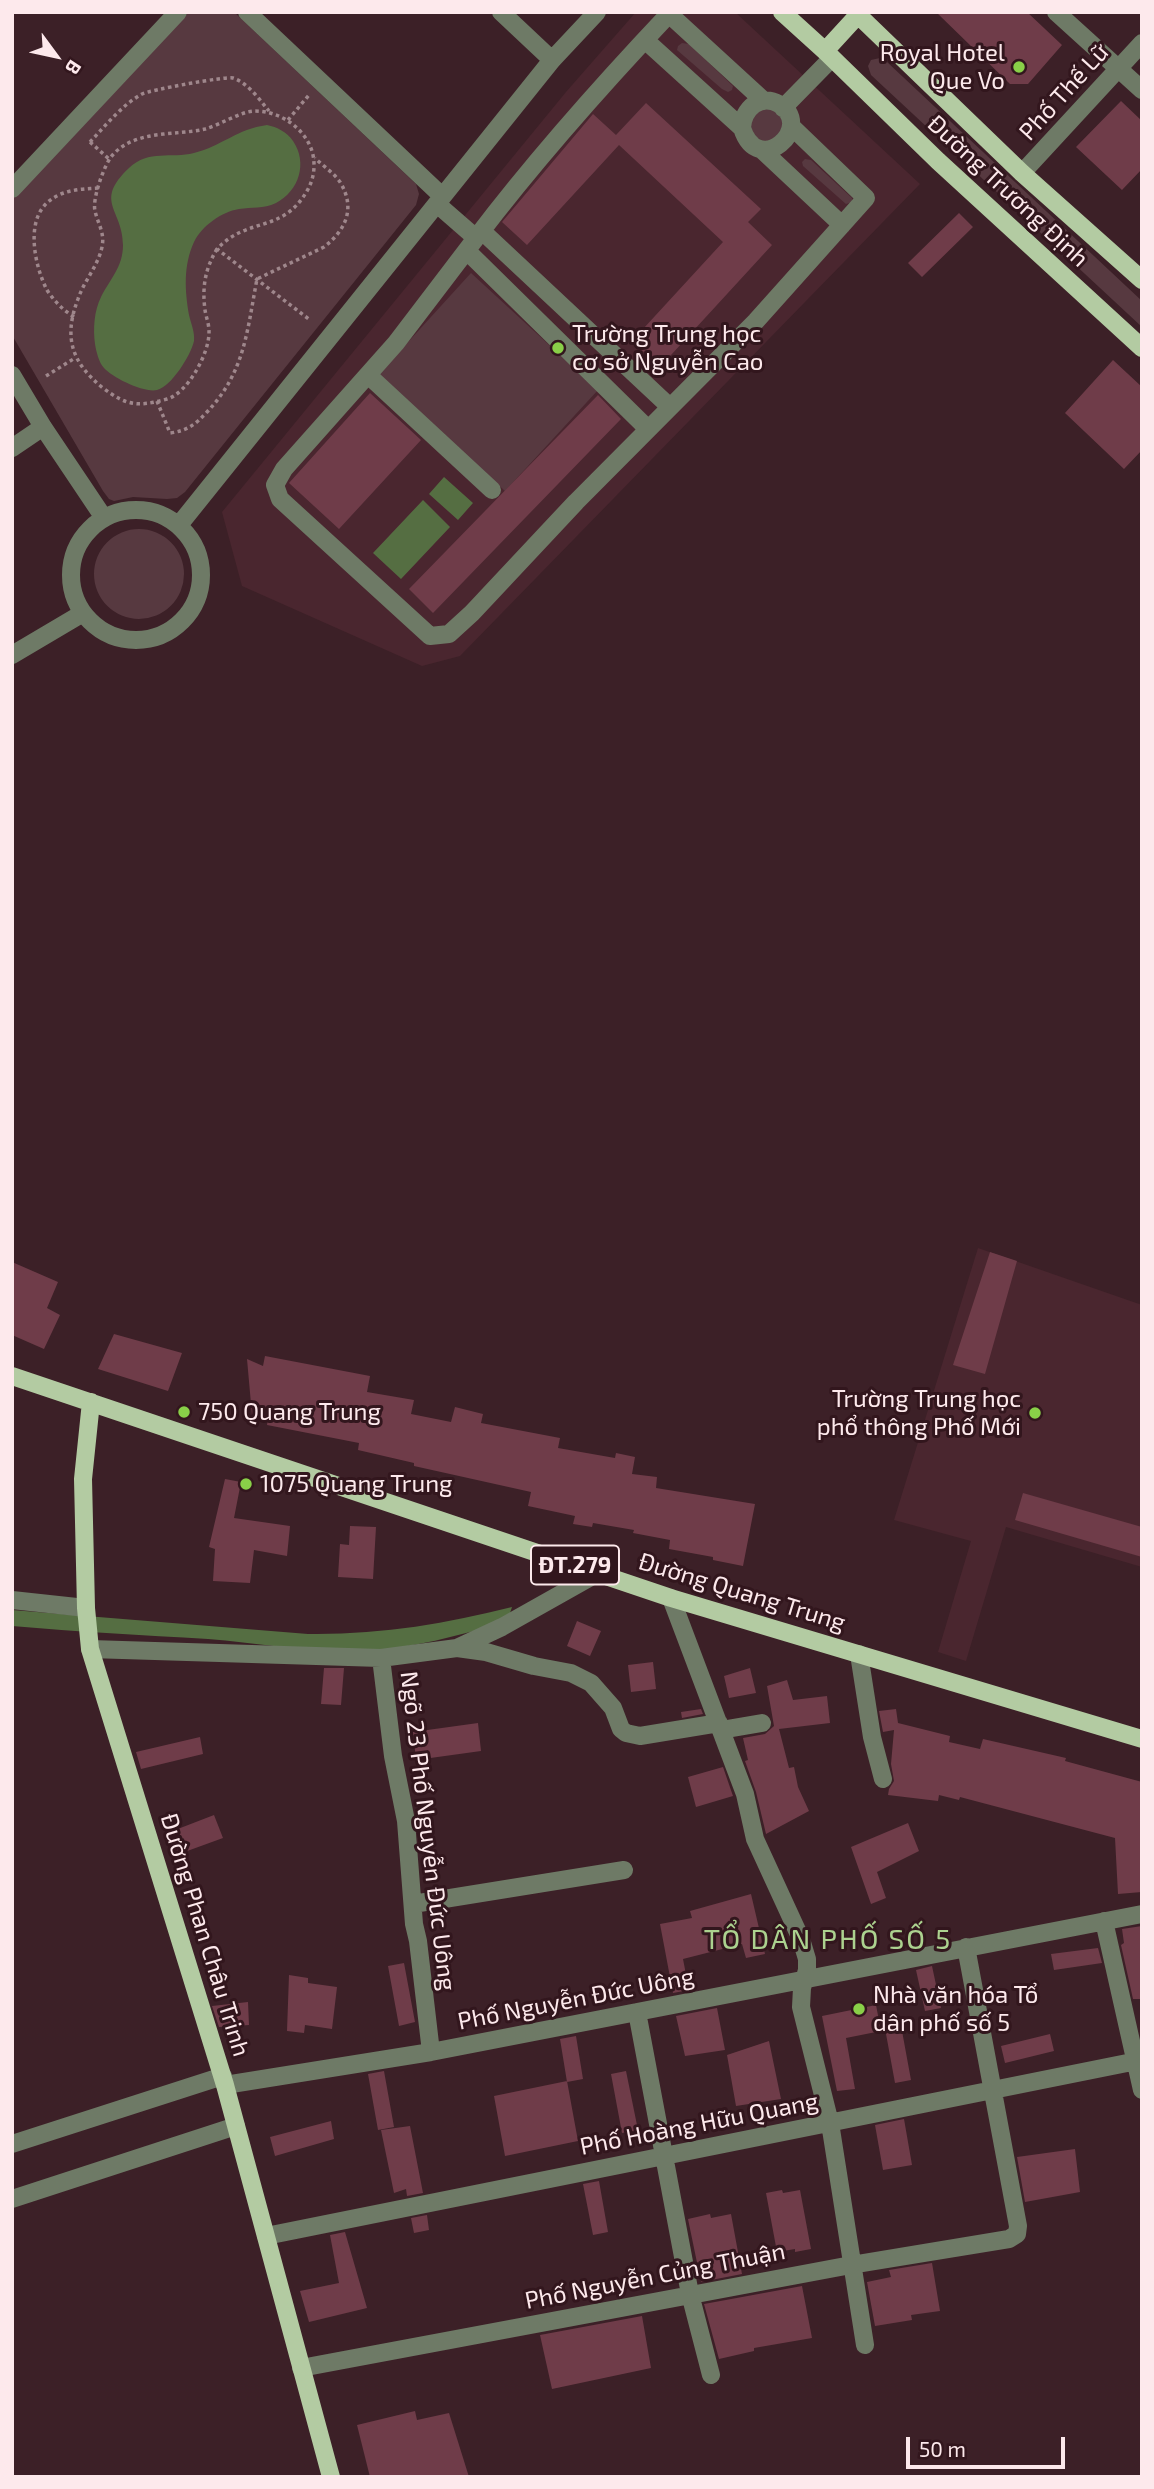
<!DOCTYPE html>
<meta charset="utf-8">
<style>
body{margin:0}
#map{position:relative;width:1154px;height:2489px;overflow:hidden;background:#3c2027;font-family:"Exo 2",sans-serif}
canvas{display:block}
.frame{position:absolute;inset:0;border:14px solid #fde9ec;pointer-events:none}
.north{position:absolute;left:21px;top:21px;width:70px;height:70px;-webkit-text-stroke:5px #32161d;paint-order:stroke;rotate:123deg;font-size:19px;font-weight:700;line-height:28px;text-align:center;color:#fde9ec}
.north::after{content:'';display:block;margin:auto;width:24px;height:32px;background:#fde9ec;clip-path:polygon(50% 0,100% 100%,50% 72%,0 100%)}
.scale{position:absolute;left:906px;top:2437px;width:159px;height:32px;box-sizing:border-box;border:4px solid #fde9ec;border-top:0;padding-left:9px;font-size:21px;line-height:24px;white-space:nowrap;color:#fde9ec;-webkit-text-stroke:5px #32161d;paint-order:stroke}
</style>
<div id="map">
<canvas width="1154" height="2489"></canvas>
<div class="frame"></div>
<div class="north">B</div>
<div class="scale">50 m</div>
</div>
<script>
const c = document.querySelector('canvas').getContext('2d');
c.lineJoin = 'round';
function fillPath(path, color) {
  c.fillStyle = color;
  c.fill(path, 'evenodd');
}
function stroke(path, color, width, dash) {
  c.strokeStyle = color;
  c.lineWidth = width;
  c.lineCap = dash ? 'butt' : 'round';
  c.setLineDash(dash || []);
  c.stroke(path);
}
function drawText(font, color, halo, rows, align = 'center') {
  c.font = font + ' "Exo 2",sans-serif';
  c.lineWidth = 6;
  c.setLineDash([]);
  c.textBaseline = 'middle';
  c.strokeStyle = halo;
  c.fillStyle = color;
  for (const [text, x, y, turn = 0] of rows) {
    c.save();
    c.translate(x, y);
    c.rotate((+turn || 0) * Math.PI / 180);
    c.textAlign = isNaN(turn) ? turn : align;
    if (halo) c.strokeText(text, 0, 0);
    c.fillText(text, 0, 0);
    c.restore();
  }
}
const built = new Path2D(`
 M636,12h99l185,172 -460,472 -38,10 -180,-80 -20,-74 344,-420z
 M978,1248l164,57v262l-136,-40 -40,134 -28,-9 33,-111 -77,-21z`);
const green = new Path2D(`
 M189,12h45l182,172 3,10 -3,11 -231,287 -8,6 -10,1 -34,-2 -19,4 -5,-2 -6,-8 -91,-156v-140z
 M682,43l7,1 44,42 -1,4 -4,2 -6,-3 -45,-39 1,-4z
 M880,58l7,4 255,239v26l-271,-252 -3,-9 3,-6z
 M751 125a16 16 0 1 1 32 0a16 16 0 1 1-32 0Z
 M805,159l6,1 41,38 1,4 -7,2 -43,-38 -1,-4z
 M471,273l127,117 -93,101 -126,-117z
 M94 574a45 45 0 1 1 90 0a45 45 0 1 1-90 0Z`);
const water = new Path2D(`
 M267,125c10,2 20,7 26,16 15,22 6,50 -17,62 -13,6 -24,4 -37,6 -18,3 -37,17 -45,33 -11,24 -9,49 -5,73 2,9 6,17 5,26 -3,14 -23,46 -37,49 -13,3 -44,-12 -53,-22 -5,-5 -8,-17 -9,-24 -2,-15 -1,-33 6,-47 9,-18 22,-30 22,-52 0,-36 -30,-43 6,-77 20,-19 42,-9 65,-15 28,-7 43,-24 73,-28z
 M444,477l29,26 -15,17 -29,-26z
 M423,500l27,27 -49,52 -28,-26z
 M512,1607l-5,15c-48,13 -95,27 -145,29 -51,2 -103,-8 -154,-12 -65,-4 -130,-7 -196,-13v-16l296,24c70,1 137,-10 204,-27z`);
const building = new Path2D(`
 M936,12h91l35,33 -34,39h-18z
 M1121,101l21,20v48l-20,21 -46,-43z
 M646,103l115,106 -13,13 24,23 -112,122 -28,-26 91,-99 -104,-97 -92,100 -25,-23 91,-108 23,21z
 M959,213l14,14 -51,50 -14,-14z
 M1113,360l29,27v63l-18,19 -59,-56z
 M370,393l51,47 -82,89 -50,-46z
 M598,395l23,24 -188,194 -24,-24z
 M990,1252l27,9 -32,113 -32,-9z
 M12,1262l46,20 -11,26 13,7 -16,34 -32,-14z
 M114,1334l68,19 -14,38 -70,-22z
 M265,1356l105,20 -3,16 47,8 -3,14 40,8 4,-15 28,7 -2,9 79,15 -2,10 57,10 1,-5 19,4 -3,17 25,3 -1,11 99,16 -12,62 -30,-6v-3l-44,-8 1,-9 -37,-7 1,-3 -41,-7 -1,4 -19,-3 2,-8 -47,-10 3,-14 -117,-26v-3l-56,-13 1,-7 -92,-18 1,-6 -16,-4 -5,-56 16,7z
 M225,1479l16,3 -7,36 56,8 -3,30 -33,-6 -4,33 -37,-2 2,-32 -6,-2z
 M1023,1493l119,34v30l-127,-37z
 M350,1526l26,1 -3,52 -35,-2 2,-33 9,1z
 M577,1621l24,10 -11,25 -23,-10z
 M653,1662l3,27 -25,3 -3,-27z
 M324,1668h20l-3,37 -20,-1z
 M750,1668l6,25 -27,5 -5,-22z
 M787,1680l6,20 34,-4 3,27 -51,6 10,39 5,-1 4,20 11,24 -43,23 -10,-42 -11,-31 3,-1 -5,-22 22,-4 9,-8 -7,-40z
 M701,1709l2,5 -21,4 -1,-6z
 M896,1709l2,14 52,13 -1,6 31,7 3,-10 83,19 -1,3 77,21v110l-24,2 -3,-56 -155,-41 -1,3 -20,-5 -1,6 -50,-6 1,-6 5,-8 -3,-17 3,-34 -11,2 -4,-21z
 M478,1723l3,28 -65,9 -3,-28z
 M200,1737l3,17 -62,15 -5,-17z
 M723,1767l10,29 -37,11 -8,-30z
 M214,1815l9,23 -44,16 -9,-22z
 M908,1823l11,28 -42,21 9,26 -15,6 -20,-57z
 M751,1894l14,60 -19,4 -4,-14 -59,15 6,31 -16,3 -13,-69 32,-6 -2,-7z
 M1142,1926v73h-9l-12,-54 3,-2 -2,-14z
 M1098,1948l4,15 -48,7 -3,-16z
 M404,1963l11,59 -16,4 -11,-60z
 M932,1966l9,42 -16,3 -9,-41z
 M289,1975l19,3v5l29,4 -5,42 -27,-4 -1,8 -17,-2z
 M248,2002l1,23 -30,2 -7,-21z
 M876,2005l5,26 -35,7 9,51 -18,2 -15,-75z
 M717,2008l8,42 -40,6 -9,-40z
 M900,2020l11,60 -16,3 -11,-60z
 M1050,2034l4,17 -49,12 -4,-17z
 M576,2036l7,43 -16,3 -7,-43z
 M769,2041l12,58 -45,7 -9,-51z
 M384,2071l10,56 -16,3 -10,-56z
 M626,2071l12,59 -16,3 -11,-59z
 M567,2081l11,60 -73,15 -11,-60z
 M904,2119l8,46 -29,5 -8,-45z
 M331,2121l3,18 -59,17 -5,-19z
 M410,2126l13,67 -16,3 -1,-7 -12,4 -13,-63z
 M1075,2149l5,43 -55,10 -8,-45z
 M599,2181l9,51 -15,3 -10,-51z
 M782,2190l1,3 17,-3 11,59 -16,3v-3l-18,3 -11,-59z
 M710,2214l1,4 20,-4 11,60 -41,8 -13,-63z
 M427,2215l2,15 -15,3 -3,-15z
 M345,2232l22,76 -58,14 -9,-31 39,-8 -9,-48z
 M932,2263l8,48 -29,4 1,5 -37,6 -8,-44 24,-5 -2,-7z
 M802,2286l10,52 -58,10v3l-35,8 -15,-55z
 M642,2316l9,52 -99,21 -12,-54z
 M415,2411l2,9 32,-7 20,64h-99l-13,-52z`);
const path = new Path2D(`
 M288,120l21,-25
 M90,142c16,-17 32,-37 52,-48 8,-4 84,-18 91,-16 15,5 26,21 36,33
 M90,142l19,17
 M217,249c-12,20 -15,38 -12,61 1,7 4,14 4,21 1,21 -21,62 -42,68 -29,8 -40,7 -64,-11 -31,-25 -40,-50 -25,-89 6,-18 20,-33 24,-52 3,-14 -4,-23 -7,-36 -3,-12 9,-45 16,-54 22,-28 65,-21 94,-28 15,-4 36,-18 50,-18 24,0 49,16 57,40 4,14 2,28 -5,40 -25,43 -59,25 -90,58l93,71
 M74,317c-11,-7 -20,-16 -27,-27 -11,-21 -21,-63 -3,-84 14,-16 35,-17 55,-18
 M46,376l29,-18
 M157,401l13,32c17,-2 26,-9 37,-21 38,-40 40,-81 50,-133l67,-32c22,-17 32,-39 16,-65 -6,-9 -17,-16 -25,-24`);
const minor = new Path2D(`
 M247,12l195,184
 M501,12l51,48
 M1056,12l86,78
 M645,40l97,88c16,51 74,-1 37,-24 -19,-11 -36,5 -37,24
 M783,108l49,-50
 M762,150l80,75
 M1022,173l120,-130
 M12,189l166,-177
 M437,204l39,34c60,-79 125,-152 193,-224l95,87
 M482,231l188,176
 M476,238l-80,105 -112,126 -9,16 5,14 150,137 19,-2 23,-21 104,-111 180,-181 110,-123 -75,-72
 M467,251l181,178
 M12,375l31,52 61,91
 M368,375l124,115
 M12,448l31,-21
 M71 575a65 65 0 1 1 130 0a65 65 0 1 1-130 0Z
 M179,525l373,-465 45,-48
 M12,655l71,-42
 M671,1598l74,196 10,45 46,100 6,20v11l-5,18 -1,19 29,116 35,222
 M12,1600l74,8
 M457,1648l45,-21 96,-54
 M90,1649l291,9 76,-10 29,4 48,14 37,7 20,10 22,25 8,21 5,4 14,3 79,-13
 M859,1654l13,83 11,42
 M381,1658l12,98 13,65 8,103 4,17 13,111
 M721,1730l41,-7
 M413,1904l211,-34
 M1104,1921l38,169
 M637,2012l53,282 21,81
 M225,2085l206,-33 711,-138
 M12,2144l211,-68
 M12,2199l224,-73
 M266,2236l876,-176
 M301,2368l550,-103 158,-26 8,-5 1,-8 -52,-279`);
const major = new Path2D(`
 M782,12l43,39 113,110 204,187
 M855,12l167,161 120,107
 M825,51l33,-36
 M12,1376l659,222 471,141
 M91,1402l-8,77 3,129 4,41 135,436 106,392`);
const markers = [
 [1019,67,7,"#89cf48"],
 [558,348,7,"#89cf48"],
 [184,1412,7,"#89cf48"],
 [1035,1413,7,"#89cf48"],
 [246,1484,7,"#89cf48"],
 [859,2009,7,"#89cf48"]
];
const shields = [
 [575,1565,88]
];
const shieldNames = [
 ["ĐT.279",575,1565]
];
const poiNames = [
 ["Royal Hotel",1005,53,"right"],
 ["Que Vo",1005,81,"right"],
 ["Trường Trung học",572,334],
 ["cơ sở Nguyễn Cao",572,362],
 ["Trường Trung học",1021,1399,"right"],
 ["phổ thông Phố Mới",1021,1427,"right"],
 ["750 Quang Trung",198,1412],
 ["1075 Quang Trung",260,1484],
 ["Nhà văn hóa Tổ",873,1995],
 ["dân phố số 5",873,2023]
];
const streetNames = [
 ["Phố Thế Lữ",1064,92,-48],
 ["Đường Trương Định",1008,191,43],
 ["Đường Quang Trung",742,1592,17],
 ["Ngõ 23 Phố Nguyễn Đức Uông",428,1831,83],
 ["Đường Phan Châu Trinh",205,1935,73],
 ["Phố Nguyễn Đức Uông",576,1999,-11],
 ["Phố Hoàng Hữu Quang",699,2124,-11],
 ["Phố Nguyễn Củng Thuận",655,2276,-11]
];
const quarterNames = [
 ["TỔ DÂN PHỐ SỐ 5",828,1940]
];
fillPath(built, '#4a262f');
fillPath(green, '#573940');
fillPath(water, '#556e42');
fillPath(building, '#6f3c49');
stroke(path, '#9f878c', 3.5, [3.5, 3.5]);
stroke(minor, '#6e7a66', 18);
stroke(major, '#b3cba2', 18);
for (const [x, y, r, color] of markers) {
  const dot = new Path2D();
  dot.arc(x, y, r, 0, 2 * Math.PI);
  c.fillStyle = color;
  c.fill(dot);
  stroke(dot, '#32161d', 2.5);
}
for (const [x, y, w] of shields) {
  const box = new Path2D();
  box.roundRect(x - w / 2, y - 19.5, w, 39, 5);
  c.fillStyle = '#32161d';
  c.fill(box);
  stroke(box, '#fde9ec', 2);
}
drawText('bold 23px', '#fde9ec', null, shieldNames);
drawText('24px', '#fde9ec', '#32161d', poiNames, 'left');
drawText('24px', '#fde9ec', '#32161d', streetNames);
c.letterSpacing = '2px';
drawText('28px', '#acd28f', '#32161d', quarterNames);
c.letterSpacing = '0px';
</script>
